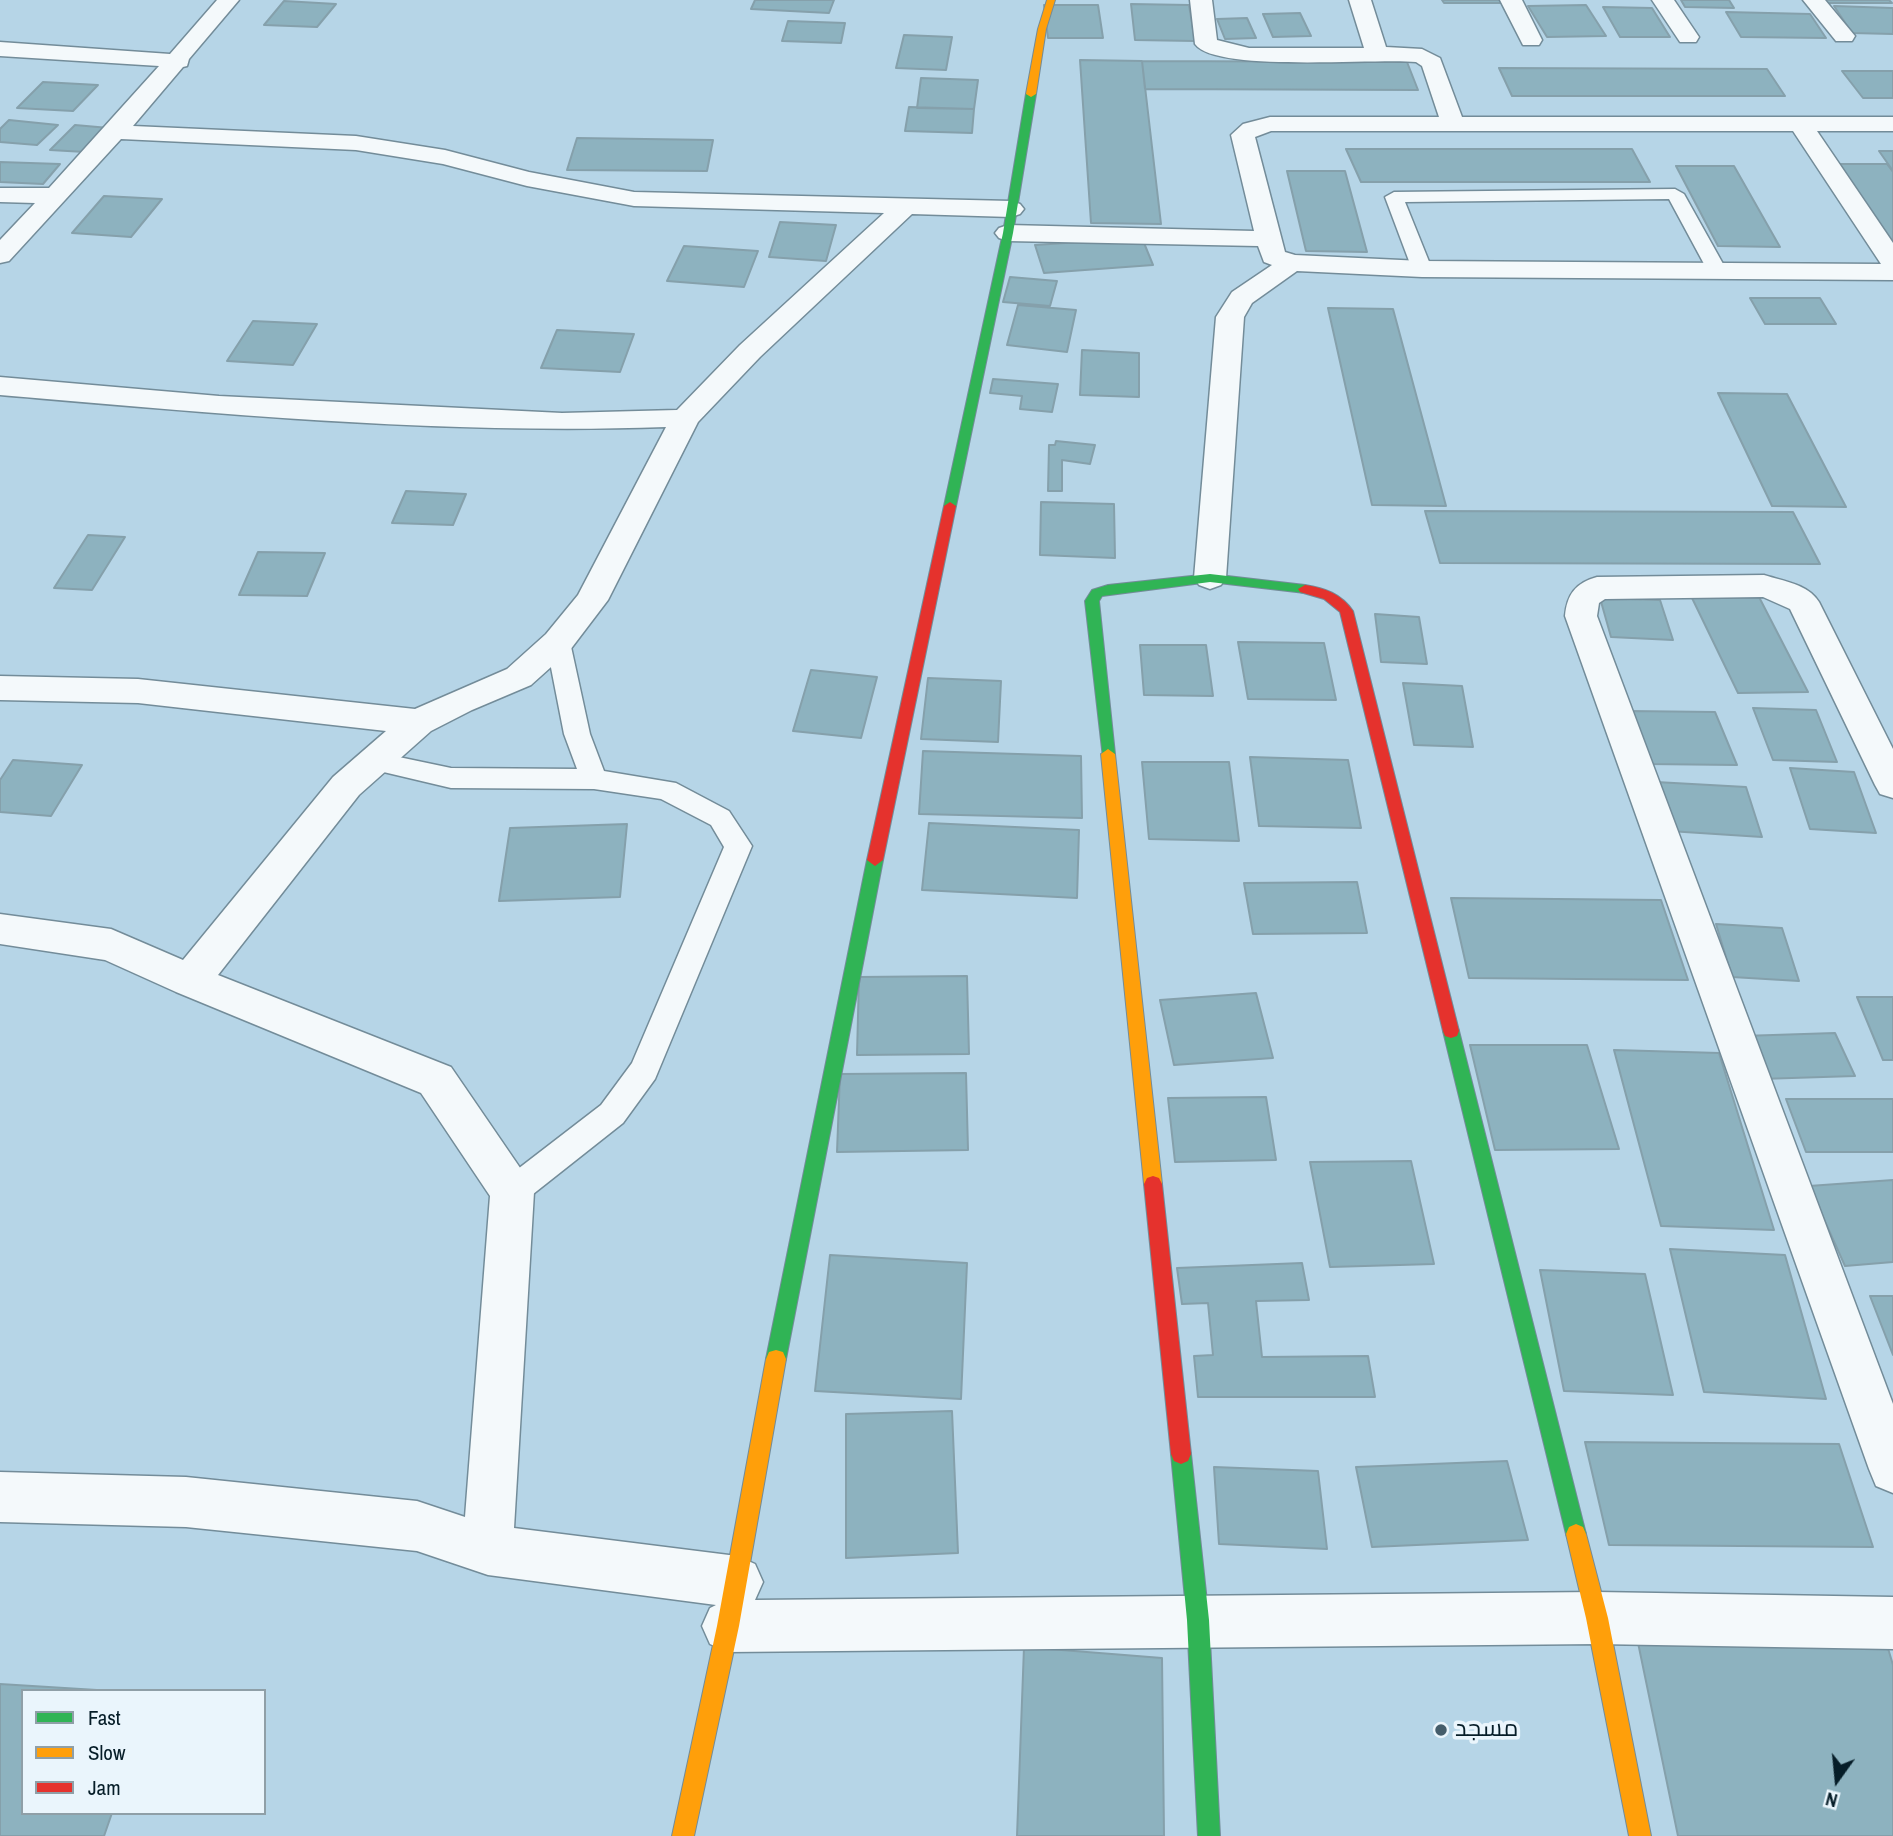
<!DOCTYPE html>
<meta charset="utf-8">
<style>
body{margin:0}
#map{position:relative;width:1893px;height:1836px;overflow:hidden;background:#b6d5e7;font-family:"Archivo Narrow",sans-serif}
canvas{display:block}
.legend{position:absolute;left:21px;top:1689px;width:245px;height:126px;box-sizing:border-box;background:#eaf5fc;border:2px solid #8f9fa7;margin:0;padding:9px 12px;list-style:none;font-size:21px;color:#061d28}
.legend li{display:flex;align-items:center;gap:14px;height:35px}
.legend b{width:35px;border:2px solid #8f9fa7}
.north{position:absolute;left:1802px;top:1745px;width:70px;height:70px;-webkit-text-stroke:5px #eaf5fc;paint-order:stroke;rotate:195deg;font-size:19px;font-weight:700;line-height:28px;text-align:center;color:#061d28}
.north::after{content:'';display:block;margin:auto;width:24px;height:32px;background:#061d28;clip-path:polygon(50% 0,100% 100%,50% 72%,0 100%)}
</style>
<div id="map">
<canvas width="1893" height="1836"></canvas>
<ul class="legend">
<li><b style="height:9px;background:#30b455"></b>Fast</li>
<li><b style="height:9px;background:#ff9f0a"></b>Slow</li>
<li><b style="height:9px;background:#e5322d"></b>Jam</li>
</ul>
<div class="north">N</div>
</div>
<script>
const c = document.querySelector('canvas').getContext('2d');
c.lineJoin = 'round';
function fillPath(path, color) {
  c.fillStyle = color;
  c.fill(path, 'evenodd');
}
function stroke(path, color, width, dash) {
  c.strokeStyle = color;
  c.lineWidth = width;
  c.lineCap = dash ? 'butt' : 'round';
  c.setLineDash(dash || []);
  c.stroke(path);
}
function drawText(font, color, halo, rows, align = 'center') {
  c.font = font + ' "Archivo Narrow",Cairo,sans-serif';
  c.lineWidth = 7;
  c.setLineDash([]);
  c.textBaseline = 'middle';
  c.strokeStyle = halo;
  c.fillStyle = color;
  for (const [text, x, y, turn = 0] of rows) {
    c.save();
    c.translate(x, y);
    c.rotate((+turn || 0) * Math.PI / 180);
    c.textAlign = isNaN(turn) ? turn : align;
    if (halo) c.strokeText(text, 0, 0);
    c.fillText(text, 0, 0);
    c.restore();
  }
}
const building = new Path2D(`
 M755,0h79l-5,13 -78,-4z
 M1442,0h61l1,3h-60z
 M1681,0h48l5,8 -49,-1z
 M1825,0h64l3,3h-64z
 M284,1l52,3 -19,23 -53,-2z
 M1131,4l58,1 6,36 -60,-1z
 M1044,5h54l5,33h-55z
 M1586,5l20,31 -59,1 -19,-31z
 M1834,6l59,2v26l-41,-1z
 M1603,7l49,1 18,29h-50z
 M1726,12l84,2 16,24 -85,-1z
 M1300,13l11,23 -38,1 -10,-23z
 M1247,18l9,20 -31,1 -8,-20z
 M788,21l57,2 -4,20 -59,-2z
 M904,35l48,2 -6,33 -50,-2z
 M1080,60l62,1 19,163 -70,-1z
 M1142,61l265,1 11,28 -273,-1z
 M1499,68l268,1 18,27h-273z
 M1842,71h51v27h-30z
 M921,78l57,2 -4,29 -57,-1z
 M43,82l55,3 -25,26 -56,-3z
 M909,107l65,2 -2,24 -67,-2z
 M9,120l49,5 -21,20 -37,-3v-13z
 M75,125l34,3 -24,24 -35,-2z
 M577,138l136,2 -6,31 -140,-1z
 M1346,149h286l18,33h-289z
 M1879,151h14v20z
 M0,162l60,2 -17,20 -43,-2z
 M1833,164h54l6,8v74z
 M1676,166h58l46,81 -62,-1z
 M1287,171h58l22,81 -61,-1z
 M104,196l58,3 -31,38 -59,-4z
 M780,222l56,3 -10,36 -57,-4z
 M1142,238l11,27 -109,8 -9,-28z
 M684,246l74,5 -14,36 -77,-6z
 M1010,277l47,4 -7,25 -47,-4z
 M1750,298h70l16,26h-71z
 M1018,305l58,5 -9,42 -60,-7z
 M1328,308l65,1 53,197 -74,-1z
 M253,321l64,3 -24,41 -66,-4z
 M557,330l77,4 -14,38 -79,-4z
 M1082,350l57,3v44l-59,-2z
 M993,379l65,5 -6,28 -32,-3 2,-13 -32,-3z
 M1718,393l69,1 59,113 -74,-1z
 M1056,441l39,4 -5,19 -28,-4v31h-14l1,-46h6z
 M406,491l60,3 -13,31 -61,-2z
 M1041,502l73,2 1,54 -75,-3z
 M1425,511l368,1 27,52 -380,-1z
 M88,535l37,2 -33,53 -38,-2z
 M258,552l67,1 -18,43 -68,-1z
 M1759,597l49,95 -70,1 -46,-95z
 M1600,598l60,2 13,40 -62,-3z
 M1375,614l44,3 8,47 -46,-2z
 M1238,642l86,1 12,57 -88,-1z
 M1140,645h66l7,51 -69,-1z
 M811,670l66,7 -16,61 -68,-7z
 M928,678l73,3 -3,61 -77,-3z
 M1403,683l59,3 11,61 -59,-2z
 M1753,708l63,2 21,52 -64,-2z
 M1628,711l87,1 22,53 -90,-1z
 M923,751l158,5 1,62 -163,-4z
 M1250,757l98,3 13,68 -102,-2z
 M13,760l69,5 -31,51 -51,-4v-32z
 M1142,762h87l10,79 -90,-2z
 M1790,768l64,4 22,61 -66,-4z
 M1656,782l90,5 16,50 -93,-6z
 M929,823l150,7 -2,68 -155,-8z
 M627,824l-7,73 -121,4 11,-73z
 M1357,882l10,51 -114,1 -9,-51z
 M1451,898l210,2 27,80 -219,-2z
 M1716,924l66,4 17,53 -67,-4z
 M967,976l2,78 -112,1 2,-78z
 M1256,993l17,65 -99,7 -14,-65z
 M1857,997h36v63h-10z
 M1835,1033l20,43 -95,3 -18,-43z
 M1470,1045h117l32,104 -124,1z
 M1614,1050l105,3 55,177 -113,-4z
 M966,1073l2,77 -131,2 3,-78z
 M1266,1097l10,63 -101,2 -7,-64z
 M1786,1099h107v53h-87z
 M1411,1161l23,103 -104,3 -20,-105z
 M1893,1180v82l-48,4 -36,-80z
 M1670,1249l115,6 41,144 -122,-7z
 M830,1255l137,8 -6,136 -146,-8z
 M1302,1263l7,37 -53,1 6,56 106,-1 7,41h-177l-4,-41 19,-1 -5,-52 -26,1 -5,-36z
 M1540,1270l105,4 28,121 -109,-4z
 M1870,1296h23v59z
 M952,1411l6,142 -112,5v-144z
 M1585,1442l254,2 34,103 -264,-2z
 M1507,1461l21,79 -156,7 -16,-80z
 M1214,1467l104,4 9,78 -108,-5z
 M1636,1633l251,12 6,20v171h-215z
 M1024,1647l138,11 2,178h-147z
 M0,1684l113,7h-90v122h89l-8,23h-104z`);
const lane = new Path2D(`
 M1675,189l9,5 43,77 -3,4h-14l-41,-76 -264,3 27,67 -10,6 -10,-6 -27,-72 9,-5z
 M558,634l9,2 3,6 20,92 14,37 72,12 53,28 23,35 -97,233 -32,44 -100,79 -11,4 -11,-4 -5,-10 5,-10 100,-77 31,-42 92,-216 -13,-22 -50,-26 -67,-10 -143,-1 -76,-18 -9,-2 -4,-7 4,-7 9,-2 76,16 126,1 -13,-35 -18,-92 3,-6z`);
const street = new Path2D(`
 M217,0h22l-50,59 -2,7 -4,1 -50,59 223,10 89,14 84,22 105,20 377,9 9,3 4,5 -4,5 -9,3 -99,-3 -152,143 -62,65 -90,178 -38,50 -39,35 -59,25 -41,21 -72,64 -141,180 233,92 76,111 7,14 -20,336 223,28 18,8 8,18 -8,18 842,-8 296,5v52l-296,-5 -869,8 -18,-8 -8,-18 8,-18 6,-3 -228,-30 -71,-24 -231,-24 -186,-5v-50l186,5 231,24 48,16 25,-321 -69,-103 -245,-101 -71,-32 -105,-16v-30l111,15 72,31 150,-183 53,-46 -248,-28 -138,-3v-24l138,3 277,30 92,-40 39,-35 32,-39 88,-168c-222,8 -445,-13 -666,-32v-18l219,19 343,17 115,-3 63,-65 144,-132 -250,-7 -107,-20 -84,-22 -87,-14 -235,-11 -112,122 -9,2v-23l35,-37 -35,-1v-14h49l110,-122 -159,-10v-14l170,12z
 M1190,0h22l5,40 32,8h115l-15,-48h22l15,47 36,2 18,9 22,59h431v14h-76l76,112v37l-471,-3 -125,-6 -45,32 -8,14 -18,261 -5,7 -11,4 -11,-4 -5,-7 22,-261 16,-25 40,-27 -8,-3 -6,-16 -250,-5 -9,-3 -4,-5 4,-5 9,-3 246,6 -23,-96 12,-11 27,-7h169l-17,-51 -6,-4c-40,-4 -201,11 -221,-18zM1271,131h522l88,133 -459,-3 -127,-6 -10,-3 -30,-115z
 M1500,0h22l20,40 -3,5h-16z
 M1652,0h22l25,37 -3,5h-16z
 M1803,0h22l30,36 -3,5h-16z
 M1764,575c19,6 44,9 55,27l74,147v49l-13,-4 -5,-9 -85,-176 -27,-12 -158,2 -6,4 -2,13 296,788v89l-17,-7 -7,-17 -304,-853c2,-21 10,-33 32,-39z`);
const fast = new Path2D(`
 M1031,91l5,3 -23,139 -57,273 -6,4 -6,-4 59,-273 23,-139z
 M1210,574l95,11 7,4 -7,4 -95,-11 -108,14 -3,5 16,153 -2,4h-10l-18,-157 7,-11 16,-5z
 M875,854l8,6 -97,499 -3,7 -7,2 -7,-2 -3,-7 101,-499z
 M1451,1024l6,2 2,5 127,503 -3,7 -7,3 -7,-3 -3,-7 -123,-503 2,-5z
 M1181,1444l7,3 3,7 18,166 11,216h-22l-11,-216 -16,-166 3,-7z`);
const slow = new Path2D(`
 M1047,0h8l-9,29 -10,65 -5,3 -5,-3 12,-65z
 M1108,749l7,5 47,430 -3,6 -6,2 -6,-2 -3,-6 -43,-430z
 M776,1350l7,2 3,7 -47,267 -45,210h-22l45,-210 49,-267 3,-7z
 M1576,1524l7,3 3,7 22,84 43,218h-22l-43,-218 -20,-84 3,-7z`);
const jam = new Path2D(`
 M950,502l6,4 -73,354 -8,6 -8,-6 77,-354z
 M1305,585c20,3 36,9 48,26l106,420 -2,5 -6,2 -6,-2 -2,-5 -103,-419 -16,-13 -24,-7 -2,-3z
 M1153,1176l6,2 3,6 29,270 -3,7 -7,3 -7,-3 -3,-7 -27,-270 3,-6z`);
const markers = [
 [1441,1730,7,"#445d6b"]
];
const nearPoinames = [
 ["مسجد",1455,1730]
];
fillPath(building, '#8db2bf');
stroke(building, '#85a0ab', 2);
stroke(lane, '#738c99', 3);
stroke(street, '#738c99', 3);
stroke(fast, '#738c99', 2);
stroke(slow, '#738c99', 2);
stroke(jam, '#738c99', 2);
fillPath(lane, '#f4f9fb');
fillPath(street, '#f4f9fb');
fillPath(fast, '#30b455');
fillPath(slow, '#ff9f0a');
fillPath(jam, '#e5322d');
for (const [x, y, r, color] of markers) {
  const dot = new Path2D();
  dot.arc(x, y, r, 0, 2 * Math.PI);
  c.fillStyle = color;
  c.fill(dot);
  stroke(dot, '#eaf5fc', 2.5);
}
drawText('24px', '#061d28', '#eaf5fc', nearPoinames, 'left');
</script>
